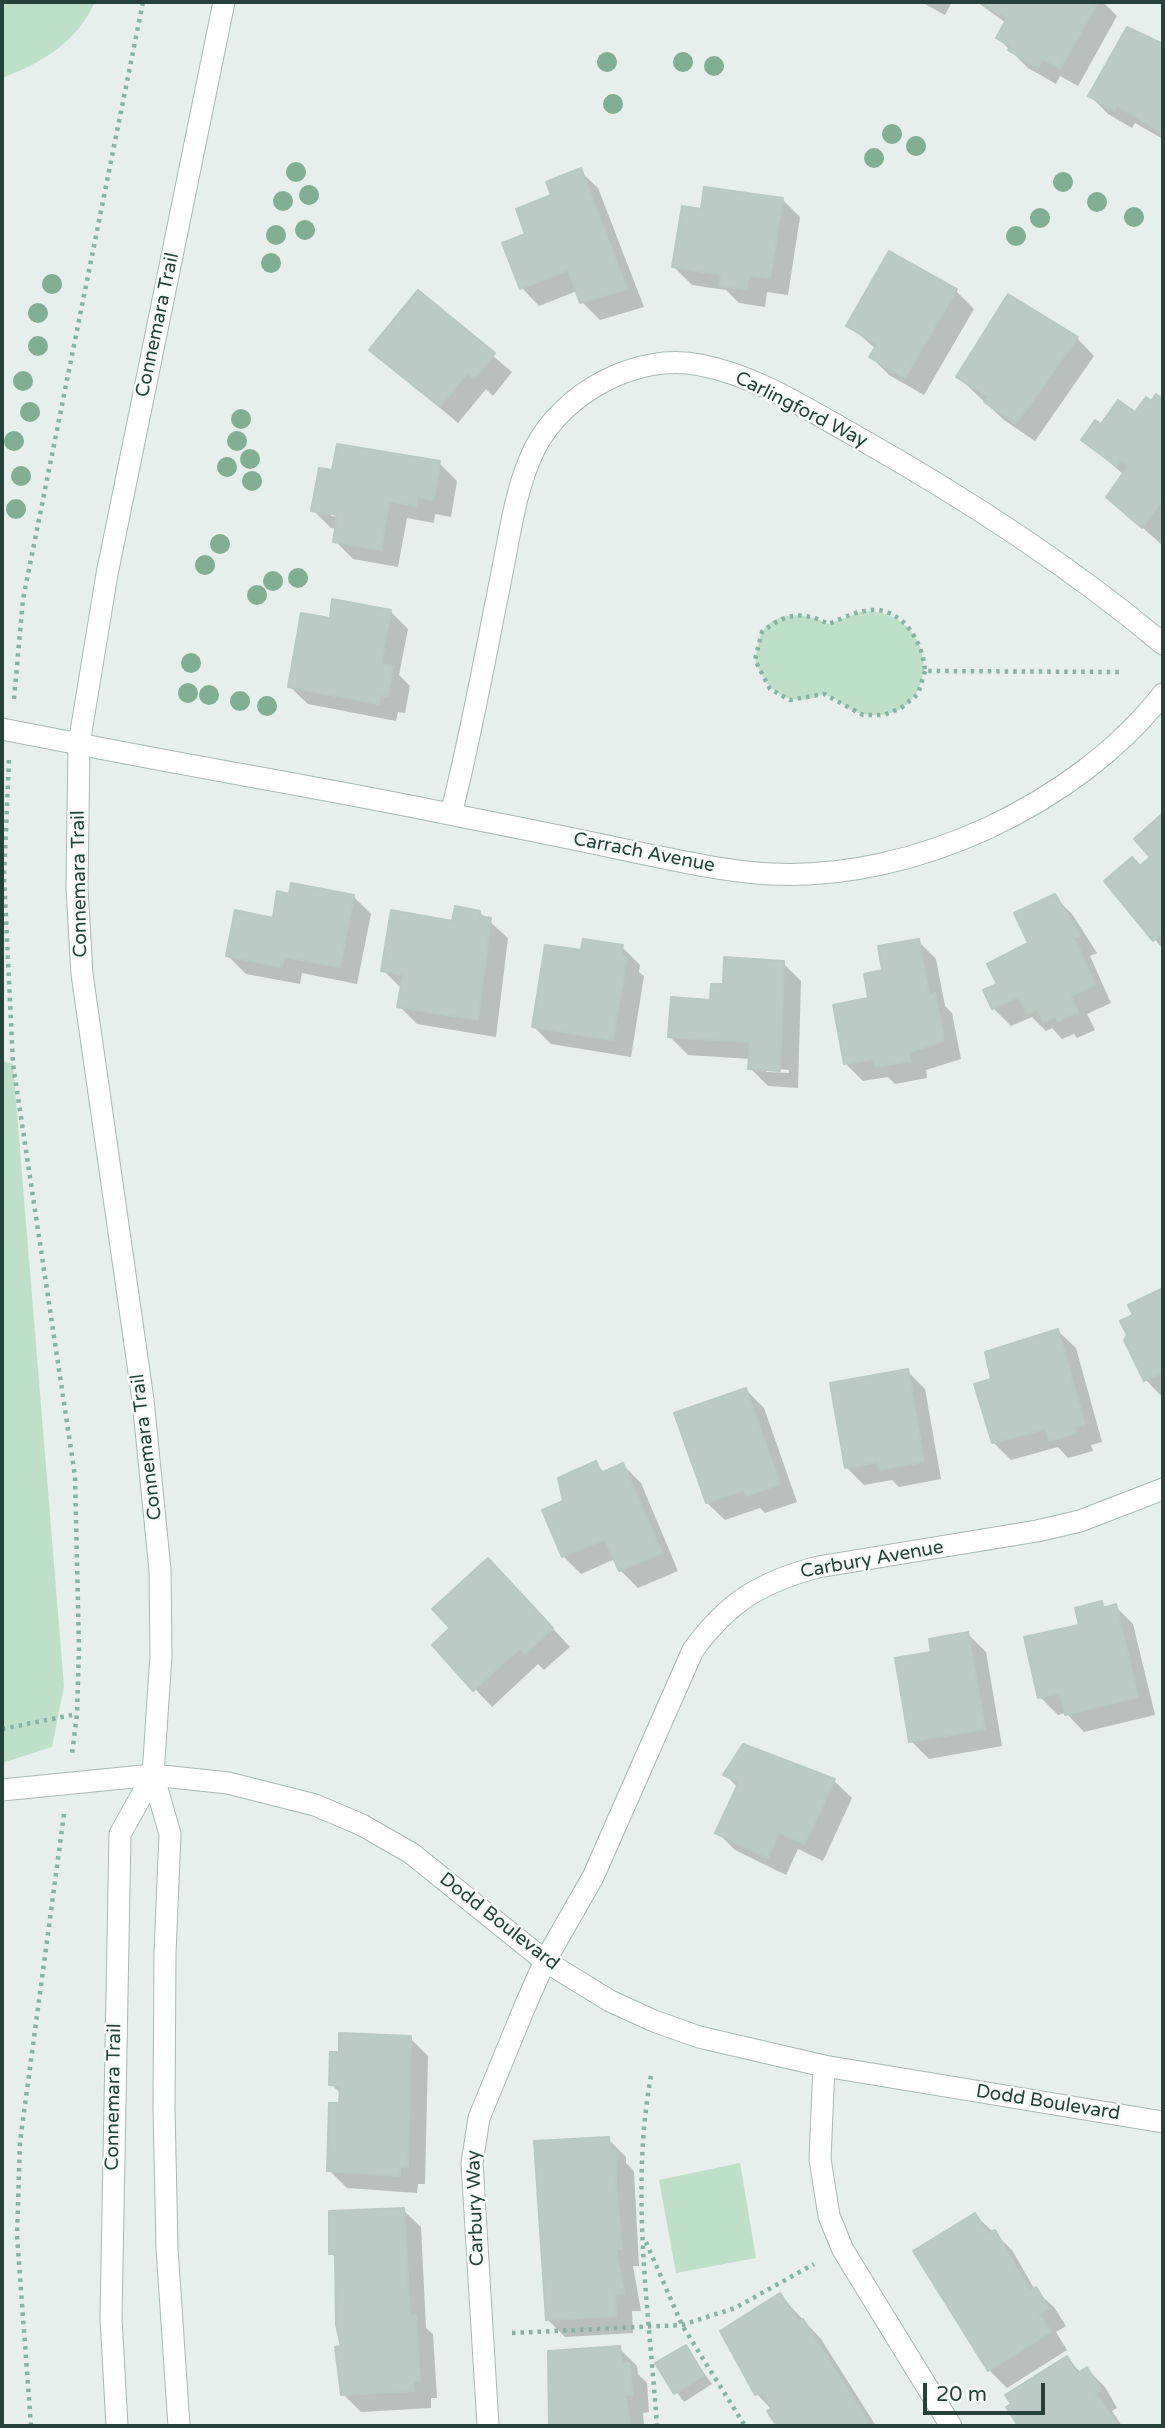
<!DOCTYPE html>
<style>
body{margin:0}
#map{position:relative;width:1165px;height:2428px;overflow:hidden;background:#e6efeb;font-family:"Varela Round",sans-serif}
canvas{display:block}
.frame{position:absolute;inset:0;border:4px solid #24423a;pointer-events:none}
.scale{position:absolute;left:923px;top:2383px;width:122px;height:32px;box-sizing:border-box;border:4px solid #24423a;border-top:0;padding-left:9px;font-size:21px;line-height:24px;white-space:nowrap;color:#24423a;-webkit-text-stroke:5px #f7fbf9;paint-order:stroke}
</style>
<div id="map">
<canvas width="1165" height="2428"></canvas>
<div class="frame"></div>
<div class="scale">20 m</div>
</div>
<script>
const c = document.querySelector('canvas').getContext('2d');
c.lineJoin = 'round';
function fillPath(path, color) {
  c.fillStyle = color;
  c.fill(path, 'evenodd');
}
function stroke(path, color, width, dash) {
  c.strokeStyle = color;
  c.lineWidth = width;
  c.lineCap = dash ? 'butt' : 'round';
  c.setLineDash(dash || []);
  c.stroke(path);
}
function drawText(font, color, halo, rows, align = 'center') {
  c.font = font + ' "Varela Round",sans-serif';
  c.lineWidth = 5;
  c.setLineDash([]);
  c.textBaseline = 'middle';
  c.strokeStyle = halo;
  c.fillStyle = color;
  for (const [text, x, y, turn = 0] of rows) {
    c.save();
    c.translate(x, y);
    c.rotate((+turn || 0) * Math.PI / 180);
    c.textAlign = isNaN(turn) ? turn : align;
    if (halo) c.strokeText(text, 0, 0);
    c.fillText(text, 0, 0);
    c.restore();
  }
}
const green = new Path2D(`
 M2,2h93c-18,40 -53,61 -93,76z
 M864,611c83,1 76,117 -1,103 -15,-2 -24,-16 -38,-19 -5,-1 -11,3 -15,4 -30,5 -46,-14 -55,-39 2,-8 3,-20 7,-28 14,-23 46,-19 66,-8z
 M2,1061l11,3 51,622 -12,61 -50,16z
 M740,2163l16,95 -80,15 -17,-93z`);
const shadow = new Path2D(`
 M921,2h31l-7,13z
 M977,2h126l14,14 -39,70 -18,-10 -4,8 -28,-16 -30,-30 8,-15z
 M1128,29l35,17v93l-28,-16 -3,5 -24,-14 -18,-18z
 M580,171l18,17 46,119 -44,13 -18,-18 -5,-11 -38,15 -17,-18 5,-53 26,-39z
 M782,199l18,18 -12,78 -21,-3 -2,15 -26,-4 -13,-13 -34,-5 -18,-18 28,-56z
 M956,291l18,18 -50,86 -35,-20 -18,-18 5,-8 -28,-24z
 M418,292l94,80 -19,24 -7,-7 -28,34 -87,-73z
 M1077,338l17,18 -59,85 -31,-21 -46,-43z
 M1156,397l7,5v139l-2,3 -53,-47 16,-22 -41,-36 18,-13 34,-11z
 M439,463l18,18 -6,36 -16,-3 -1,9 -27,-5 -9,49 -45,-8 -18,-18 2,-12 -6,-1 -18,-18 21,-38zM331,512l15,6 -15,-2z
 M390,611l18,18 -9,46 11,11 -5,27 -7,-1 -2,9 -88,-17 -18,-17 41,-67z
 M1163,815v134l-57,-67 34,-14 13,-11 -17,-18z
 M291,896h62l18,18 -14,70 -55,-11 -2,11 -54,-10 -18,-18 46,-36z
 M1054,896l18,18 25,39 -7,3 21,47 -24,11 8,16 -18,8 -3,-4 -12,5 -10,-11 -6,3 -14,-14 -21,9 -18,-18 6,-23 31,-42z
 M479,912l29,26 -12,99 -79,-13 -18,-18 3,-17 -19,-19 70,-47z
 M918,941l18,18 9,47 7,7 9,46 -35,11 1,8 -32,6 -7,-7 -25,4 -18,-18 25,-63 14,-28z
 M622,947l18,18 -1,7 5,4 -13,81 -80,-13 -18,-18 50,-74z
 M783,963l18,18 -3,107 -30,-2 -18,-18 1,-9 -63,-4 -18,-18 41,-36 13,-15zM766,1068l23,2v3l-23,-1z
 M1163,1290v108l-17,-18 -11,-64 -5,-10z
 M1058,1331l18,17 26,94 -11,3 2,6 -25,7 -10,-11 -47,13 -18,-18v-61z
 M907,1371l18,18 16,90 -42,8 -7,-7 -28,5 -18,-18z
 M746,1390l18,18 33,94 -32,11 -5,-5 -35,12 -18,-17z
 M596,1464l9,9 18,-8 18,18 37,88 -40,17 -18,-18 -5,-11 -34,15 -18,-18 2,-54z
 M506,1578l64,69 -26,23 -6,-6 -46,43 -58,-62z
 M1101,1603l6,5 8,-2 18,18 22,91 -71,17 -18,-19 -8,2 -18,-18 41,-71z
 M968,1634l18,18 16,94 -73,13 -18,-18 22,-87z
 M726,1775l108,6 18,17 -29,63 -25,-12 -12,26 -51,-25 -18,-18 21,-44z
 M410,2038l18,18 -3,128h-7l-1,9 -70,-5 -18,-18 12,-76 -10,-10z
 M608,2139l18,18v6l8,8 5,95h-6l8,45h-9l1,22 -68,4 -18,-18z
 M403,2210l18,17 5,101 7,6 4,64h-6v10l-70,4 -18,-18 -6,-135 -6,-6z
 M975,2215l37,35 23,40 19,17 12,19 -10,6 11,18 -60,38 -18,-18z
 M780,2295l41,44 55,87h-97l-9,-14 2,-2 -15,-16 -34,-63z
 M685,2347l27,37 -28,18 -27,-38z
 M619,2348l18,18 1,8 9,9 2,29 -6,1 1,13h-91l-3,-74z
 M1067,2358l14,15 6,-4 18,18 12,21 -5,3 10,15h-102l-12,-18z`);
const building = new Path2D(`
 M979,2h119l-38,67 -18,-10 -5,9 -29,-18 2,-4 -14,-8 11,-20z
 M1127,27l36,17v89l-46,-27 -3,5 -26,-15z
 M581,168l46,121 -47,14 -12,-33 -48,19 -18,-46 23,-9 -9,-25 35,-14 -5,-13z
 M704,187l79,11 -13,80 -21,-3 -2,15 -28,-4 2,-11 -49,-8 10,-61 19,3z
 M889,251l68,38 -52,89 -36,-21 8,-13 -31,-18z
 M418,290l77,63 -21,26 -7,-6 -27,34 -71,-57z
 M1008,294l70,43 -62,87 -32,-22 4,-5 -32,-20z
 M1156,394l7,6v99l-21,29 -36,-31 22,-31 -7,-6 -5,6 -35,-26 14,-20 6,4 17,-24 17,12 11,-15 5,4z
 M337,444l103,17 -6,39 -17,-3 -1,9 -27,-5 -8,49 -48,-8 4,-27 -26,-4 8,-43 13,2z
 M332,599l59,11 -10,54 12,2 -5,30 -8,-1 -1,9 -91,-17 13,-74 29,5z
 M1163,813v119l-10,9 -49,-60 28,-24 8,9 10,-9 -16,-18z
 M291,883l63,12 -14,72 -55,-10 -3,10 -56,-11 9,-46 38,8 4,-27 12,3z
 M1055,894l25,41 -6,3 21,47 -24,11 7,16 -20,9 -2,-4 -13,5 -6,-13 -10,5 -9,-17 -26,12 -9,-19 14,-6 -10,-20 41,-21 -14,-30z
 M455,906l25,5 -1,5 12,2 -13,102 -81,-13 6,-32 -22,-4 10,-61 61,11z
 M583,939l40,6 -2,11 6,1 -14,83 -81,-13 13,-82 36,5z
 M919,939l10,56 6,-2 9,48 -35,11 1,9 -34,6 -2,-8 -30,5 -11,-59 35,-7 -4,-24 18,-4 -4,-24z
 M724,957l60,4 -4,110 -32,-2 2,-27 -82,-5 3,-40 39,3 1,-16h12z
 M1163,1288v84l-19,9 -20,-41 3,-5 -7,-14 13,-6 -5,-10z
 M1058,1329l27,96 -11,2 2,6 -27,8 -4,-12 -53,14 -18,-59 17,-5 -6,-27z
 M908,1369l16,93 -45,8 -1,-8 -33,6 -15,-85z
 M746,1388l34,96 -34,12 -2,-6 -38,13 -32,-90z
 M596,1461l5,12 22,-10 39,90 -43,18 -14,-32 -43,18 -20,-47 21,-9 -5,-23z
 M488,1558l65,70 -28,26 -5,-6 -47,43 -41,-46 18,-17 -18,-19z
 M1102,1601l1,7 13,-4 22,93 -73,18 -5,-22 -22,5 -14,-61 55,-12 -4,-17z
 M968,1632l17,97 -76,13 -14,-84 36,-6 -2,-13z
 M743,1744l92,35 -30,65 -26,-11 -11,25 -53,-25 24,-51 -16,-7z
 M339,2033l72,3 -3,131h-8v9l-73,-5 2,-68h10l1,-17 -11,-1 1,-33h9z
 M609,2137l1,14h7l-1,33 6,64 -6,1 8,44 -9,1 1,22 -70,4 -12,-179z
 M404,2208l6,107h6l4,66h-7l1,10 -73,4 -6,-48 6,-1 -5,-21 -1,-71h-6v-43z
 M975,2213l13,20 7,-3 35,61 6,-4 13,21 -10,6 12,18 -63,39 -75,-120z
 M780,2293l19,28 4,-2 68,107h-94l-10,-15 6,-3 -11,-16 -7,3 -35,-64z
 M686,2345l18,30 -30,19 -19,-31z
 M620,2346l2,18 8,-1 2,32h-6l4,31h-81l-1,-75z
 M1067,2356l11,17 9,-6 14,23 -6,3 24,33h-101l-12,-19 5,-3 -6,-9z`);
const path = new Path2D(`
 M925,671l-7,23 -17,14 -17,7h-21l-39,-21 -34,6 -20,-11 -15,-29 7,-28c22,-18 40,-22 66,-8 11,-4 24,-11 36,-13 36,-8 59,29 61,60l197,1
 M14,699l9,-100 120,-597
 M9,760l-5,116 9,188 62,412 4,172 -2,66 -5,40
 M2,1729l75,-15
 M651,2076c-21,114 -2,235 6,350
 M646,2242l36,83 63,101
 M512,2333l170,-8 53,-17 79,-44
 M31,2426l-14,-190 3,-94 44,-328`);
const lane = new Path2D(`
 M2,729l77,15`);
const street = new Path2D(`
 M79,744c125,25 251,45 375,71 61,12 121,24 181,37 46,9 91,20 137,22 141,7 305,-70 391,-180
 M451,814c20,-78 34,-157 50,-236 9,-43 14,-90 34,-130 28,-55 102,-96 165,-83 54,10 104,42 152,69 110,62 215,129 311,210
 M2,1790l151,-15 75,8 87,22 47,20 49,28 134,108 65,40 44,20 45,16 125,29 339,56
 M824,2066l-4,93 9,57 14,34 108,176
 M488,2426l-16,-263 7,-45 46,-112 20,-45 48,-84 100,-227c35,-48 68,-68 125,-83l219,-36 43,-10 83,-32`);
const secondary = new Path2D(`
 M117,2426l-6,-108 9,-484 33,-59
 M179,2426l-12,-178 -3,-140 1,-155 5,-119 -17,-59 8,-120 -1,-85 -17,-170 -61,-426 -5,-85 2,-145 28,-170 117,-572`);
const trees = [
 [607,62],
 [683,62],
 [714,66],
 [613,104],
 [892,134],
 [916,146],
 [874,158],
 [296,172],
 [1063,182],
 [309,195],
 [283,201],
 [1097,202],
 [1134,217],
 [1040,218],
 [305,230],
 [276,235],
 [1016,236],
 [271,263],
 [52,284],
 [38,313],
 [38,346],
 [23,381],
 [30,412],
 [241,419],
 [14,441],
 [237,441],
 [250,459],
 [227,467],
 [21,476],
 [252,481],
 [16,509],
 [220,544],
 [205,565],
 [298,578],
 [273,581],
 [257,595],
 [191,663],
 [188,693],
 [209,695],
 [240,701],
 [267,706]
];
const streetNames = [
 ["Connemara Trail",158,325,-78],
 ["Carlingford Way",801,410,27],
 ["Carrach Avenue",644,853,11],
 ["Connemara Trail",80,884,-91],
 ["Connemara Trail",147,1447,-97],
 ["Carbury Avenue",872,1560,-10],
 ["Dodd Boulevard",499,1922,38],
 ["Connemara Trail",114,2097,-89],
 ["Dodd Boulevard",1048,2103,9],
 ["Carbury Way",476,2208,-92]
];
fillPath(green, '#bfe0c8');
fillPath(shadow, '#0003');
fillPath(building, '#bbcac4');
stroke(building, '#b8c9c2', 2);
stroke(lane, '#a8b8b2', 23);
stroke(street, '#a8b8b2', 23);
stroke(secondary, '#a4bbb3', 23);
stroke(path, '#86b3a5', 4.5, [3.5, 5]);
stroke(lane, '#fff', 21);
stroke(street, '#fff', 21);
stroke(secondary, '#fff', 21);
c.fillStyle = '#80af93';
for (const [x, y] of trees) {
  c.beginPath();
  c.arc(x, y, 10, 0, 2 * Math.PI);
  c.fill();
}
drawText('19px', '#24423a', '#f7fbf9', streetNames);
</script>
